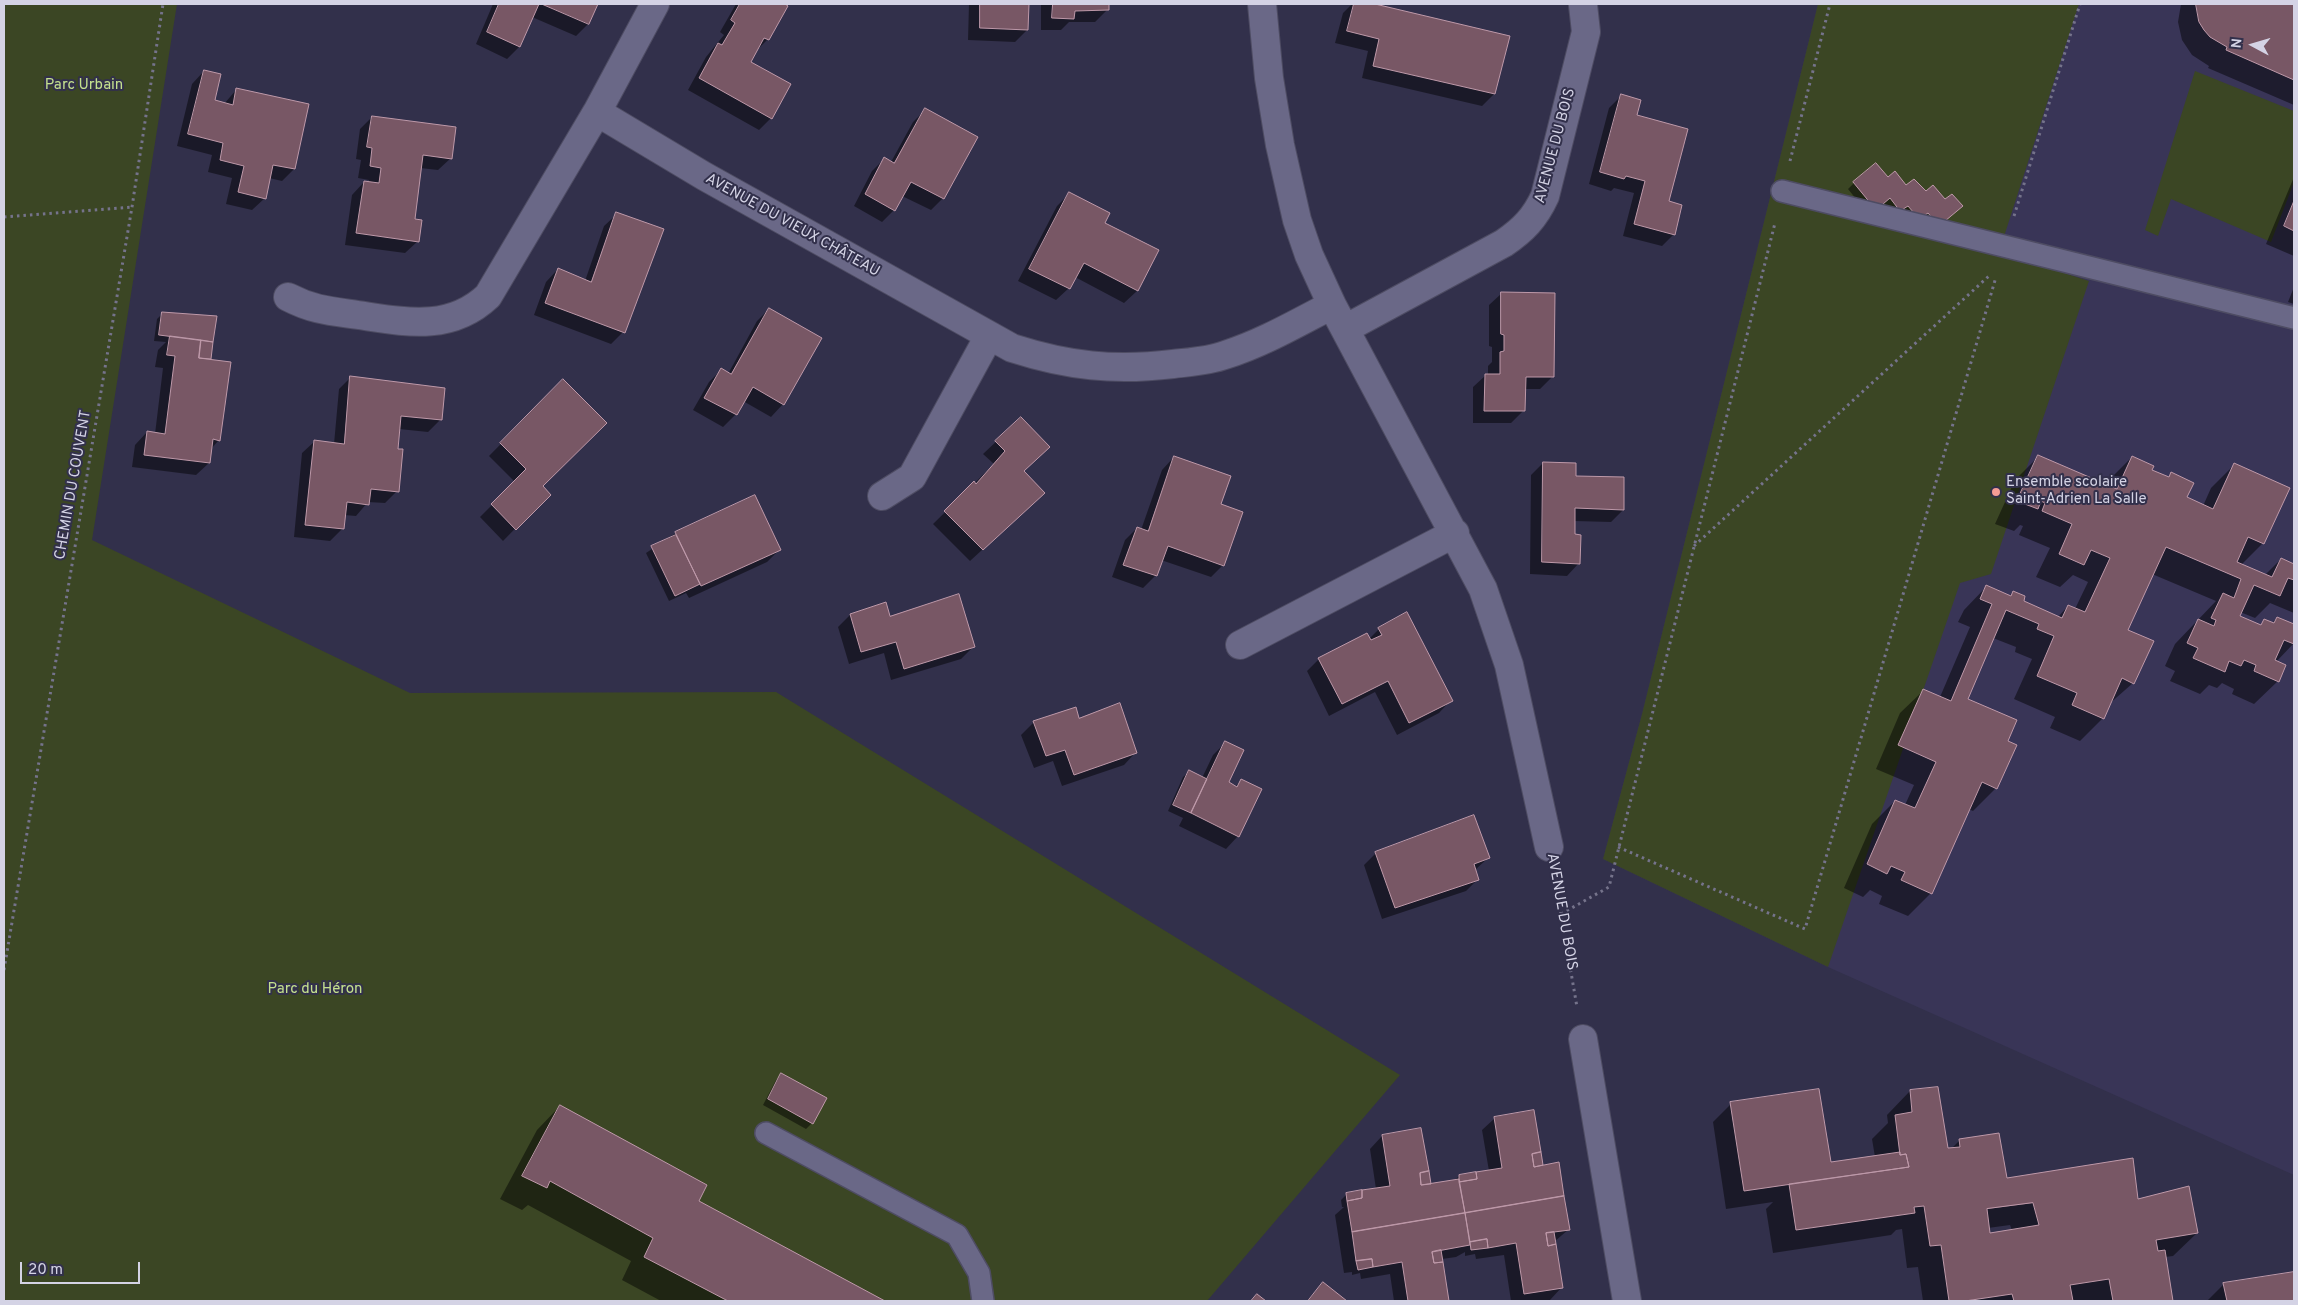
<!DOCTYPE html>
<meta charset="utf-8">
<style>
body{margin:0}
#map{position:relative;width:2298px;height:1305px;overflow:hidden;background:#32304b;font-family:Overpass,sans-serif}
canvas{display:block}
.frame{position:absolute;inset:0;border:5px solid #d4d3e5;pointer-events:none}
.north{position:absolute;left:2228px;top:20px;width:50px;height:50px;-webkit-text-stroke:4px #32304b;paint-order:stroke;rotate:276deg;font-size:14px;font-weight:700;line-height:20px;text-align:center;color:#d4d3e5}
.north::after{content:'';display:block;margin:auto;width:18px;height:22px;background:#d4d3e5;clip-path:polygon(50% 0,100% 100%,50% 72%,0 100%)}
.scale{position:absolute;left:20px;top:1262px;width:120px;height:22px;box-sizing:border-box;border:2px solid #d4d3e5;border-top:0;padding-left:6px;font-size:15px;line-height:18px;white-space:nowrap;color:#d4d3e5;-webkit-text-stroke:4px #32304b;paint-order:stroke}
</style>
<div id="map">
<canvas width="2298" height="1305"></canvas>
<div class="frame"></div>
<div class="north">N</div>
<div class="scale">20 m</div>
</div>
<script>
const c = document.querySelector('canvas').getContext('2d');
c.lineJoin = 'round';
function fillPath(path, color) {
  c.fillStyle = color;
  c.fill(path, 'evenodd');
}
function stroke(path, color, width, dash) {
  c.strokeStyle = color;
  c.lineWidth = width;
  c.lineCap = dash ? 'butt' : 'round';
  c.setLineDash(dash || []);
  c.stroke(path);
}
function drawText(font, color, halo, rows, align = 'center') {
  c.font = font + ' Overpass,sans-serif';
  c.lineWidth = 4;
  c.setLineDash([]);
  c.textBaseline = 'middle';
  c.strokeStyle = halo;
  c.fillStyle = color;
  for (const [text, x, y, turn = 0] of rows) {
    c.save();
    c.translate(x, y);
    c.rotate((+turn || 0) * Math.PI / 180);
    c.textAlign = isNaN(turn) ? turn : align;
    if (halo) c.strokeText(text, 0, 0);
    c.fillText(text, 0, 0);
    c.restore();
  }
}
const built = new Path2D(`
 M1818,4h476v1171l-466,-208 -225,-108 39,-145z`);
const green = new Path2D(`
 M4,4h173l-85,536 318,153 366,-1 624,383 -193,226h-1203z
 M1818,4h261l-80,248 90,29 -98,293 -31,9 -132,384 -225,-108 39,-145z
 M2195,71l99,40v71l-23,60 -100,-43 -13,37 -13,-6z`);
const shadow = new Path2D(`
 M493,4h104l-9,20 -12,12 -44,-19 -13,30 -12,12 -31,-15z
 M736,4h46l5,2 -19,33 -13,13 -6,10 22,56 -12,12 -71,-40 18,-33 18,-22 -4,-3z
 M969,4h59l-1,26 -12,12 -47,-2z
 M1041,4h67v5l-13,13h-26l-8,8h-20z
 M1352,4h17l139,33 -14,57 -12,12 -120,-28 6,-27 -33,-8 8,-30z
 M2181,4h113v101l-86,-37 1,-2 -17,-11 -10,-15 -4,-18z
 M204,71l9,30 11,3 12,-14 58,79 -12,12 -13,-3 -4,20 -13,12 -26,-6 6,-26 -24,-6 4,-17 -35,-9 15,-62z
 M1621,96l14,20 32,86 7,32 -12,12 -39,-10 11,-43 -20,-5 -3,3 -22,-7 20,-76z
 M925,110l18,88 -12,12 -29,-14 -8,14 -12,12 -28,-16 18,-35 12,-12 7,3 22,-40z
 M372,117l79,41 -13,12 -18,-2 -6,52 4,21 -13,12 -60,-8 7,-50 12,-13 5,1v-3l-11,-2 3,-18 -5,-1 4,-30z
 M2294,177v79l-28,-12z
 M1888,179l38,14 29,19 -22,19 -39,-15 -10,-13 -15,12 -21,-26 6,-6z
 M1069,194l34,29 54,28 -20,40 -13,12 -49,-26 -6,11 -13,12 -38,-19 39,-75z
 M617,214l6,118 -12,12 -77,-29 12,-33 12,-13 27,12 19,-55z
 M2294,287v17l-6,-2z
 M1502,293l50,84 -12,12h-16l-1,22 -12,12h-38v-36l13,-12h2v-9l4,-4v-15l-3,-1v-41z
 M769,309l14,95 -12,13 -28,-16 -7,13 -13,13 -30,-17 16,-28 12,-12 7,4 29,-53z
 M163,313l47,46 -1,2 10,79 -8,9 -2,14 -13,12 -64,-8 3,-22 12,-13 8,2 8,-66 -8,-1 3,-17 8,-8 -12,-1 3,-22z
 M351,377l89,43 -12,12 -29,-3 -3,21 1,41 -12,12 -17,-1 -12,14 -12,-1 -2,14 -12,12 -36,-4 8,-84 13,-12 19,3 5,-55z
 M563,381l-21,105 7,8 -46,47 -23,-24 35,-35 -26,-26z
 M1020,419l3,52 8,34 -61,56 -37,-37 61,-60 -11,-10z
 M1174,457l45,48 4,60 -12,12 -50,-17 -5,15 -13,13 -31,-11 13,-37 12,-12 4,2 21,-60z
 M2038,457l69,29 2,-6 23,-23 18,14 17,7 4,-4 14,24 18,8 8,-18 23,-23 29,78 -22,22 24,10 16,-16 13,6v48l-24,-10 -15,15 -15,-6 -2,5 21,9 6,-5 7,2 5,-5 17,8v17l-18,19 2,19 -24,23 -22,-10 2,-5 -12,-6 -5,5 -8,-3 -9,9 -30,-13 5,-10 -10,-5 10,-22 41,-43 -64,-27 -25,57 6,52 -25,22 -5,13 -23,23 -30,-13 5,-11 -41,-18 18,-40 -17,-7 1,-5 -23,-9 -27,62 41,41 -11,47 -23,23 -5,-2 -37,84 -23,23 -29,-12 3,-8 -12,-6 -7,7 -19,-9 28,-64 23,-23 10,4 9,-20 -38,-16 24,-56 24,-23 16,7 30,-70 -12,-5 6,-12 23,-24 22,10 5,-4 9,10 35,15 10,-11 7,3 13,-27 -15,-7 -13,12 -24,-10 14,-29 -31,-13 4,-9 -3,-1 -6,6 -19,-7 20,-44z
 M1543,463l32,14 48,33 -12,12 -37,-1v15l5,27 -12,13 -37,-2 1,-99z
 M676,533l103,17 -12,12 -78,36 -3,-5 -17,8 -23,-48z
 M850,615l40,2 83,30 -12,12 -70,21 -7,-27 -35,11 -11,-37z
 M1379,629l72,71 -12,13 -42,22 -22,-43 -46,24 -22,-45 12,-12 50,-20z
 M1079,719l57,33 -12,13 -62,21 -9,-25 -19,7 -13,-33 13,-13z
 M1225,743l2,39 8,5 7,-7 -4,56 -12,13 -47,-23 4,-8 -15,-7 15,-34 6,-5 13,6 11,-23z
 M1376,853l112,5 -13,12 3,9 -12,12 -84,28 -18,-54z
 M782,1074l30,49 -6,6 -43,-24 13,-25z
 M1910,1091l37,58h4l9,-9 46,39 131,22 60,32 -24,23 -8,1 7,44h-249l-5,-34 -11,1 -5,-39 -6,1 -5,5 -118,18 -7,-44 7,-7 -47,7 -13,-87 18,-18 98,60 46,-7 -3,-18 16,-16 -1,-8zM2010,1225l2,5 -23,4 -1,-6z
 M560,1106l137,95 185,100h-221l-39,-21 9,-19 -103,-56 -6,5 -22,-11 37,-69z
 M1495,1118l47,47 -2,2 29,62 -15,13 8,45 -12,13 -39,1 -7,-46 -28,4 -1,-5 -10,2v-4l-9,5 -14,2 6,42h-54l-4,-27 -29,5 -1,-6 -8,2v-3l-8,1 -9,-58 9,-8h-2l-1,-7 5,-5 30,-6 -6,-40 12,-13 38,-6 10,55 24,-4 5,-5 30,-5 -7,-41z
 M2294,1273v28h-87l17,-17z
 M1323,1284l22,17h-38z`);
const building = new Path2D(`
 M499,4h40l-19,43 -33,-15z
 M542,4h56l-9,20z
 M740,4h45l3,2 -19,34 -5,-2 -13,24 40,22 -19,35 -73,-41 19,-35 4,2 13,-22 -4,-3z
 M980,4h49l-1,26 -48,-2z
 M1053,4h56v6l-34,1 -1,8 -22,-1z
 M1354,4h21l135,32 -15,58 -122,-28 6,-27 -32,-8z
 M2196,4h98v76l-68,-30 1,-3 -17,-10 -6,-7 -5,-8z
 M204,70l17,4 -6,26 18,5 3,-17 73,16 -14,65 -22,-4 -7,34 -28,-7 6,-26 -24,-6 3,-17 -35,-9z
 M1621,94l20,6 -4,15 51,14 -19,72 13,4 -7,30 -41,-11 11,-43 -19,-5 -2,3 -24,-7z
 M925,108l53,29 -34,62 -33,-17 -16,29 -30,-17 19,-37 10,6z
 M372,116l84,11 -4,32 -29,-4 -8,64 7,1 -3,22 -63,-9 8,-52 15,2 2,-15 -11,-2 2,-18 -5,-1z
 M1876,163l12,14 7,-6 11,14 8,-6 12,12 7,-6 12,14 7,-5 11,12 -24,20 -11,-13 -9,6 -11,-13 -8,5 -10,-13 -14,12 -23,-28z
 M1069,192l41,21 -5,10 54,27 -21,41 -54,-28 -14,26 -41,-20z
 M2294,201v30l-10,-5z
 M616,212l48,17 -39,104 -80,-30 13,-35 33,14z
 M1501,292l54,1 -1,84h-28l-1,34h-41l1,-37h15v-22l4,-1v-16l-3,-1z
 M769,308l53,30 -38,67 -31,-18 -16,28 -33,-17 17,-30 10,6z
 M162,312l55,4 -4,26 -54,-7z
 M170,336l31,4 -2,18 32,4 -11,79 -7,-2 -3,24 -66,-8 3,-24 18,3 10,-78 -8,-1z
 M201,340l12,2 -2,17 -12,-1z
 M350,376l95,12 -3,32 -41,-4 -3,33h5l-4,43 -28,-3 -2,16 -22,-3 -3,27 -39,-4 9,-85 30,4z
 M563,379l44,44 -64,63 8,9 -35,35 -25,-26 35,-35 -26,-26z
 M1021,417l29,30 -26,24 21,22 -62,57 -39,-39 30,-30 2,3 29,-33 -10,-10z
 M2038,455l79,34 15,-33 22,10 -2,4 17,7 2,-5 23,11 -7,14 26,12 21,-46 56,25 -26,56 -16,-7 -11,25 35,15 9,-19 13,6v16l-6,-2 -8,18 -26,-11 -14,31 21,9 3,-6 10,4 3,-6 17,7v20l-10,-4 -9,20 11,5 -7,17 -25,-11 2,-6 -12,-5 -3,6 -12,-5 -4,11 -32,-14 5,-10 -11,-5 11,-24 16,7 2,-6 -5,-2 12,-25 11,5 7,-19 -75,-32 -38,83 26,11 -20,43 -12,-6 -18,41 -32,-14 5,-12 -40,-17 17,-40 -17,-7 2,-5 -33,-14 -38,89 49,21 -9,21 9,4 -20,44 -15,-7 -50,112 -31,-14 4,-8 -14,-6 -4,8 -20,-10 28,-64 20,8 21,-46 -38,-17 25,-56 28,12 41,-97 -12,-5 6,-14 25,11 2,-5 12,5 -1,5 38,17 6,-13 17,7 25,-54 -19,-8 -7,15 -25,-11 13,-30 -30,-13 3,-8 -4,-2 -3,8 -21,-8z
 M1174,456l57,20 -10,28 22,8 -19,54 -56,-20 -11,30 -34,-11 14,-38 11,4z
 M1543,462l33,1v13l48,1v33l-49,-2v26l6,1 -1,29 -38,-2z
 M755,495l26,55 -80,36 -26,-54z
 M676,535l24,49 -25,12 -24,-50z
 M959,594l16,53 -71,22 -8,-27 -35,10 -11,-38 36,-12 4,14z
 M1407,612l46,89 -44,22 -21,-42 -46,23 -24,-46 49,-25 4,7 11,-5 -4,-7z
 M1120,703l17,50 -63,22 -9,-25 -19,6 -13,-35 43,-14 3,11z
 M1225,741l19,9 -15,32 8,5 4,-8 21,10 -23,48 -48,-24z
 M1189,770l18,9 -16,34 -18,-8z
 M1474,815l16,43 -16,6 5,16 -84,28 -20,-56z
 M781,1073l46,25 -14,26 -45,-25z
 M1938,1087l10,61 12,-1 -1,-8 40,-6 8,45 126,-20 5,41 51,-13 9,47 -42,7 2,11 7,-1 8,51h-60l-4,-22 -39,6 3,16h-59l-2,-7 -47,7h-16l-8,-56 -11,1 -6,-40 -10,1 1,6 -119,17 -7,-46 120,-17 -3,-13 -6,1 -5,-40 17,-3 -2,-22zM2033,1203l6,22 -49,8 -3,-24z
 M1819,1089l12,73 69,-10v3l6,-1 3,13 -165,24 -14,-89z
 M560,1105l147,80 -8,16 186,100h-157l-84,-44 9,-19 -103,-57 -3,7 -25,-12z
 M1534,1110l7,42 -9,2 2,13 25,-5 5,34 -99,17 -6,-31 18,-3 -1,-7 26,-4 -8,-51z
 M1421,1128l8,43 -9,2 1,12 38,-6 6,34 -113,19 -5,-31 15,-3v-8l28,-4 -8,-51z
 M1541,1152l2,13 -9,2 -2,-13z
 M1429,1171l2,13 -10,1 -1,-12z
 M1476,1172l1,7 -18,3v-7z
 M1362,1190v8l-15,3 -1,-8z
 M1564,1196l6,34 -24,3 2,13 8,-2 7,44 -39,6 -8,-51 -28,5 -1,-9 -17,3 -5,-29z
 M1465,1213l5,32 -38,7 2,11 9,-1 6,39h-41l-6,-39 -29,5 -1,-8 -16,2 -4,-29z
 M1554,1232l2,12 -8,2 -2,-13z
 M1487,1239l1,9 -17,2 -1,-8z
 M1441,1250l2,12 -9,1 -2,-11z
 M1372,1259l1,8 -15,3 -2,-9z
 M2294,1272v29h-67l-4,-18z
 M1323,1282l24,19h-39z
 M1257,1294l9,7h-15z`);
const path = new Path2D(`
 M1790,161l40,-157
 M2014,216l66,-212
 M4,217l128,-10
 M1694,546l296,-271
 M1618,847l187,82 191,-652
 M1555,880l22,127
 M1561,914l48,-27 166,-664
 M4,970l128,-763 31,-203`);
const lane = new Path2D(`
 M1782,191l512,127
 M766,1133l191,102 22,38 4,28`);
const street = new Path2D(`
 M655,4l-58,108 107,64 308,172c56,18 102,23 161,16 17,-2 36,-3 52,-9 38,-12 72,-32 107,-50
 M1262,4l7,74 11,67 17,75 12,35 23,50 151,284 26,76 40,182
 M288,297c25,13 42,14 70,18 47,7 92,17 130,-19l109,-184
 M1345,329l159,-86c19,-13 31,-25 41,-47l41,-164 -3,-27
 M882,496l30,-19 77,-141
 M1240,645l215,-112
 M1583,1039l44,262`);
const markers = [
 [1996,492,5,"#f59c95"]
];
const parkNames = [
 ["Parc Urbain",84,86],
 ["Parc du Héron",315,990]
];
const streetNames = [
 ["AVENUE DU BOIS",1556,146,-75],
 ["AVENUE DU VIEUX CHÂTEAU",792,226,29],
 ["CHEMIN DU COUVENT",74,485,-80],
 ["AVENUE DU BOIS",1561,912,80]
];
const poiNames = [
 ["Ensemble scolaire",2006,483],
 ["Saint-Adrien La Salle",2006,500]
];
fillPath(built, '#393557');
fillPath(green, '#3b4624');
fillPath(shadow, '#0007');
fillPath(building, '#785765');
stroke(building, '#be99a9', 1);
stroke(lane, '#4e4c63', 24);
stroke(street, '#4e4c63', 30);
stroke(path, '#75738b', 3, [2.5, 4]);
stroke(lane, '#6a6887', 21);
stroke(street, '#6a6887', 28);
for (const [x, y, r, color] of markers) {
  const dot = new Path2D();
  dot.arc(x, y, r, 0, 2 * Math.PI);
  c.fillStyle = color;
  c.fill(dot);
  stroke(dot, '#32304b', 2);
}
drawText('15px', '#c4e08e', '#32304b', parkNames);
drawText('15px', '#d4d3e5', '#32304b', streetNames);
drawText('15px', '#d4d3e5', '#32304b', poiNames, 'left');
</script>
